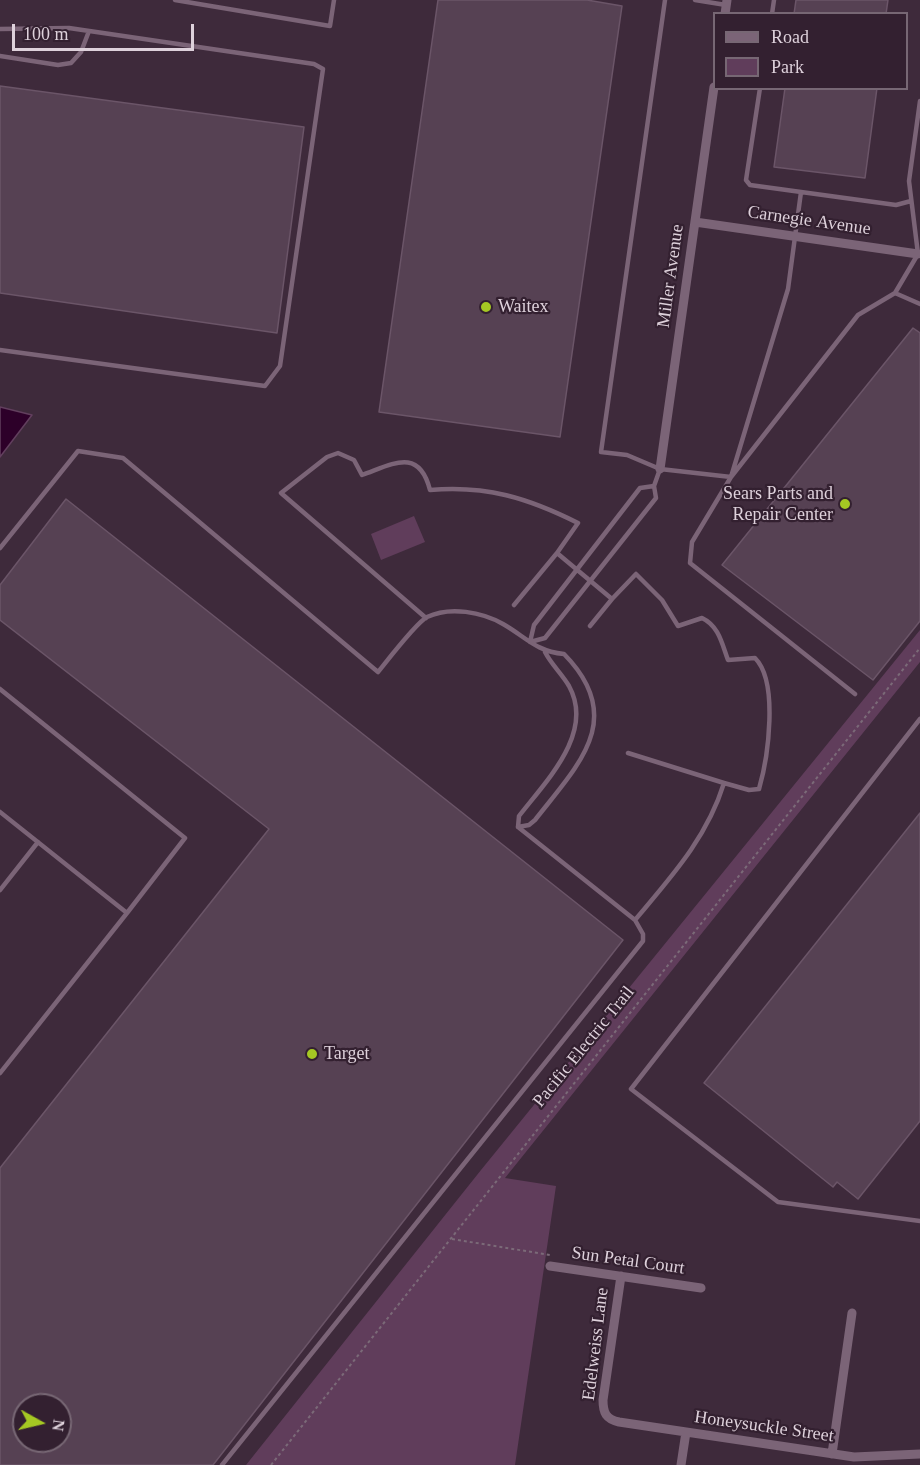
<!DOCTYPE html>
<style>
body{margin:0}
#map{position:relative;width:920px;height:1465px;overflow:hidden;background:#3e2a3b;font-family:"Times New Roman",serif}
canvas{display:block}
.legend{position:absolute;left:713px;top:12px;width:195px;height:78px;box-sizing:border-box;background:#332030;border:2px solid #776774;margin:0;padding:8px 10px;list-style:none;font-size:18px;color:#ded1db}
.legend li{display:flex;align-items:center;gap:12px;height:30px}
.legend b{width:30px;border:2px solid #776774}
.north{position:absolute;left:12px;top:1393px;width:60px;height:60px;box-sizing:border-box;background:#332030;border:2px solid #776774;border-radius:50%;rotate:98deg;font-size:16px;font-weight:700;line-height:24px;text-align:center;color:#ded1db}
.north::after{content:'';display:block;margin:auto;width:21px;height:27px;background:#a5c823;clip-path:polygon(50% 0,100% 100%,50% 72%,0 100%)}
.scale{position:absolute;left:12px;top:24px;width:182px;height:27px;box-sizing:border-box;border:3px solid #ded1db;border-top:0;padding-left:8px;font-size:18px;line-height:21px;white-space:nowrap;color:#ded1db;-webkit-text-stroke:4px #332030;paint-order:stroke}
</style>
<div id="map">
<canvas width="920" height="1465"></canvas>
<ul class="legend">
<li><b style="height:8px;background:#7b6477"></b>Road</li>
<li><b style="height:16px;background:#603d5b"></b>Park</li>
</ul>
<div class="north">N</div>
<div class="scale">100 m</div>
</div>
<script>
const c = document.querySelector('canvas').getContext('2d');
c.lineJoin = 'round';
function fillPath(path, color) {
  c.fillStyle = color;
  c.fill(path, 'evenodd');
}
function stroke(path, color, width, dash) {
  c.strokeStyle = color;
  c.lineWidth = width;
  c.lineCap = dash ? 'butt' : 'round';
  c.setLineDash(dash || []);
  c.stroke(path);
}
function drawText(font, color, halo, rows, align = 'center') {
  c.font = font + ' "Times New Roman",serif';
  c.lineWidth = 4.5;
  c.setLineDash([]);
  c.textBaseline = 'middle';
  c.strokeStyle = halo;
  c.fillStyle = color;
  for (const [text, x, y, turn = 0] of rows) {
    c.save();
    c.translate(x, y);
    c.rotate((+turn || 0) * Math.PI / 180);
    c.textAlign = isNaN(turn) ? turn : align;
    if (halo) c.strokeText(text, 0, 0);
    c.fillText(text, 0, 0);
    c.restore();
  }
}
const green = new Path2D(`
 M414,516l11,26 -44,18 -10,-26z
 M920,630v32l-415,516 51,8 -41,279h-269l235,-295z`);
const water = new Path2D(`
 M0,407l32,8 -32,42z`);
const building = new Path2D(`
 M438,0h149l35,6 -62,431 -181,-25z
 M796,0h92l-2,14h-92z
 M0,86l304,41 -27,206 -277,-40z
 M785,88h92l-12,90 -91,-11z
 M913,328l7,5v288l-47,59 -151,-115z
 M66,499l557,441 -410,525h-213v-297l269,-339 -269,-209v-35zM24,1405h36v36h-36z
 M920,813v308l-62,78 -21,-17 -4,5 -129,-104z`);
const path = new Path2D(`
 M452,1239l98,16
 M271,1465l649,-817`);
const lane = new Path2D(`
 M175,0l155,26 4,-26
 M665,0l-64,452 26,3 33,14 71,8 127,-162 37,-22 25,11
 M695,0l31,5
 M772,14l2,-14
 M0,29l69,-1 245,36 9,5 -43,297 -15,20 -265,-36
 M0,56l58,9 13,-2 10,-11 8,-21
 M760,88l-14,92 4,5 146,20 15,-4
 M801,192l-13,97 -57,188 -39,65 -2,21 165,131
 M918,254l-9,-73 11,-80
 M895,293l23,-39
 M0,548l78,-97 45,7 255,214c9,-11 38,-49 49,-55 23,-11 55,-5 76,7 23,13 32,27 61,30 64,65 13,112 -29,166l-6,5 -11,2
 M514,605l43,-52
 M426,618l-145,-125 46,-36 11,-4 16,7 8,15c31,-11 57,-28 68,15 56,-5 98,8 148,33l-21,30 55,46 24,-25 26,26 16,26 24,-8c17,8 20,26 26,42l27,-2c24,24 13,100 4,131l-10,1 -25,-7c-17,55 -53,94 -89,137
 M590,626l22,-27
 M530,642l15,-4 111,-140 -2,-12 6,-17
 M530,642l4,-17 106,-137 14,-2
 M0,689l185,149 -58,75
 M920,719l-289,370 147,113 142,19
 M628,753l96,30
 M0,812l127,101 -127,160
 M518,827l1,-11c27,-35 76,-83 50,-130 -7,-12 -18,-22 -24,-34
 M0,890l38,-48
 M222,1465l421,-524v-7l-8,-14 -117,-93`);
const street = new Path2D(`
 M725,14l2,-14
 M695,222l223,32
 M660,469l54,-382
 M550,1266l151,22
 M621,1276l-18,124c0,13 3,19 16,22l235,35 66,-3
 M832,1454l20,-141
 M681,1465l5,-33`);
const markers = [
 [486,307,6,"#a5c823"],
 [845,504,6,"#a5c823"],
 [312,1054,6,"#a5c823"]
];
const streetNames = [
 ["Carnegie Avenue",809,221,8],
 ["Miller Avenue",671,276,-82],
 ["Pacific Electric Trail",584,1047,-51],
 ["Sun Petal Court",628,1261,8],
 ["Edelweiss Lane",596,1344,-83],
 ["Honeysuckle Street",764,1427,8]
];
const poiNames = [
 ["Waitex",498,307],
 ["Sears Parts and",833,494,"right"],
 ["Repair Center",833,515,"right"],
 ["Target",324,1054]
];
fillPath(green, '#603d5b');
fillPath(water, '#2d0029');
stroke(water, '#623f5e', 1.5);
fillPath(building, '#564153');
stroke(building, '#6b5568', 1.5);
stroke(path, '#7b6a78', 2, [3, 3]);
stroke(lane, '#7b6477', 4.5);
stroke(street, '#7b6477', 9);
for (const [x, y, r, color] of markers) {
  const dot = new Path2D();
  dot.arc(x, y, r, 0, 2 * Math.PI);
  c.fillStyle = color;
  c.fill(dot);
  stroke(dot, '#332030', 2);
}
drawText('18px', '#ded1db', '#332030', streetNames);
drawText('18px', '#ded1db', '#332030', poiNames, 'left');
</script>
